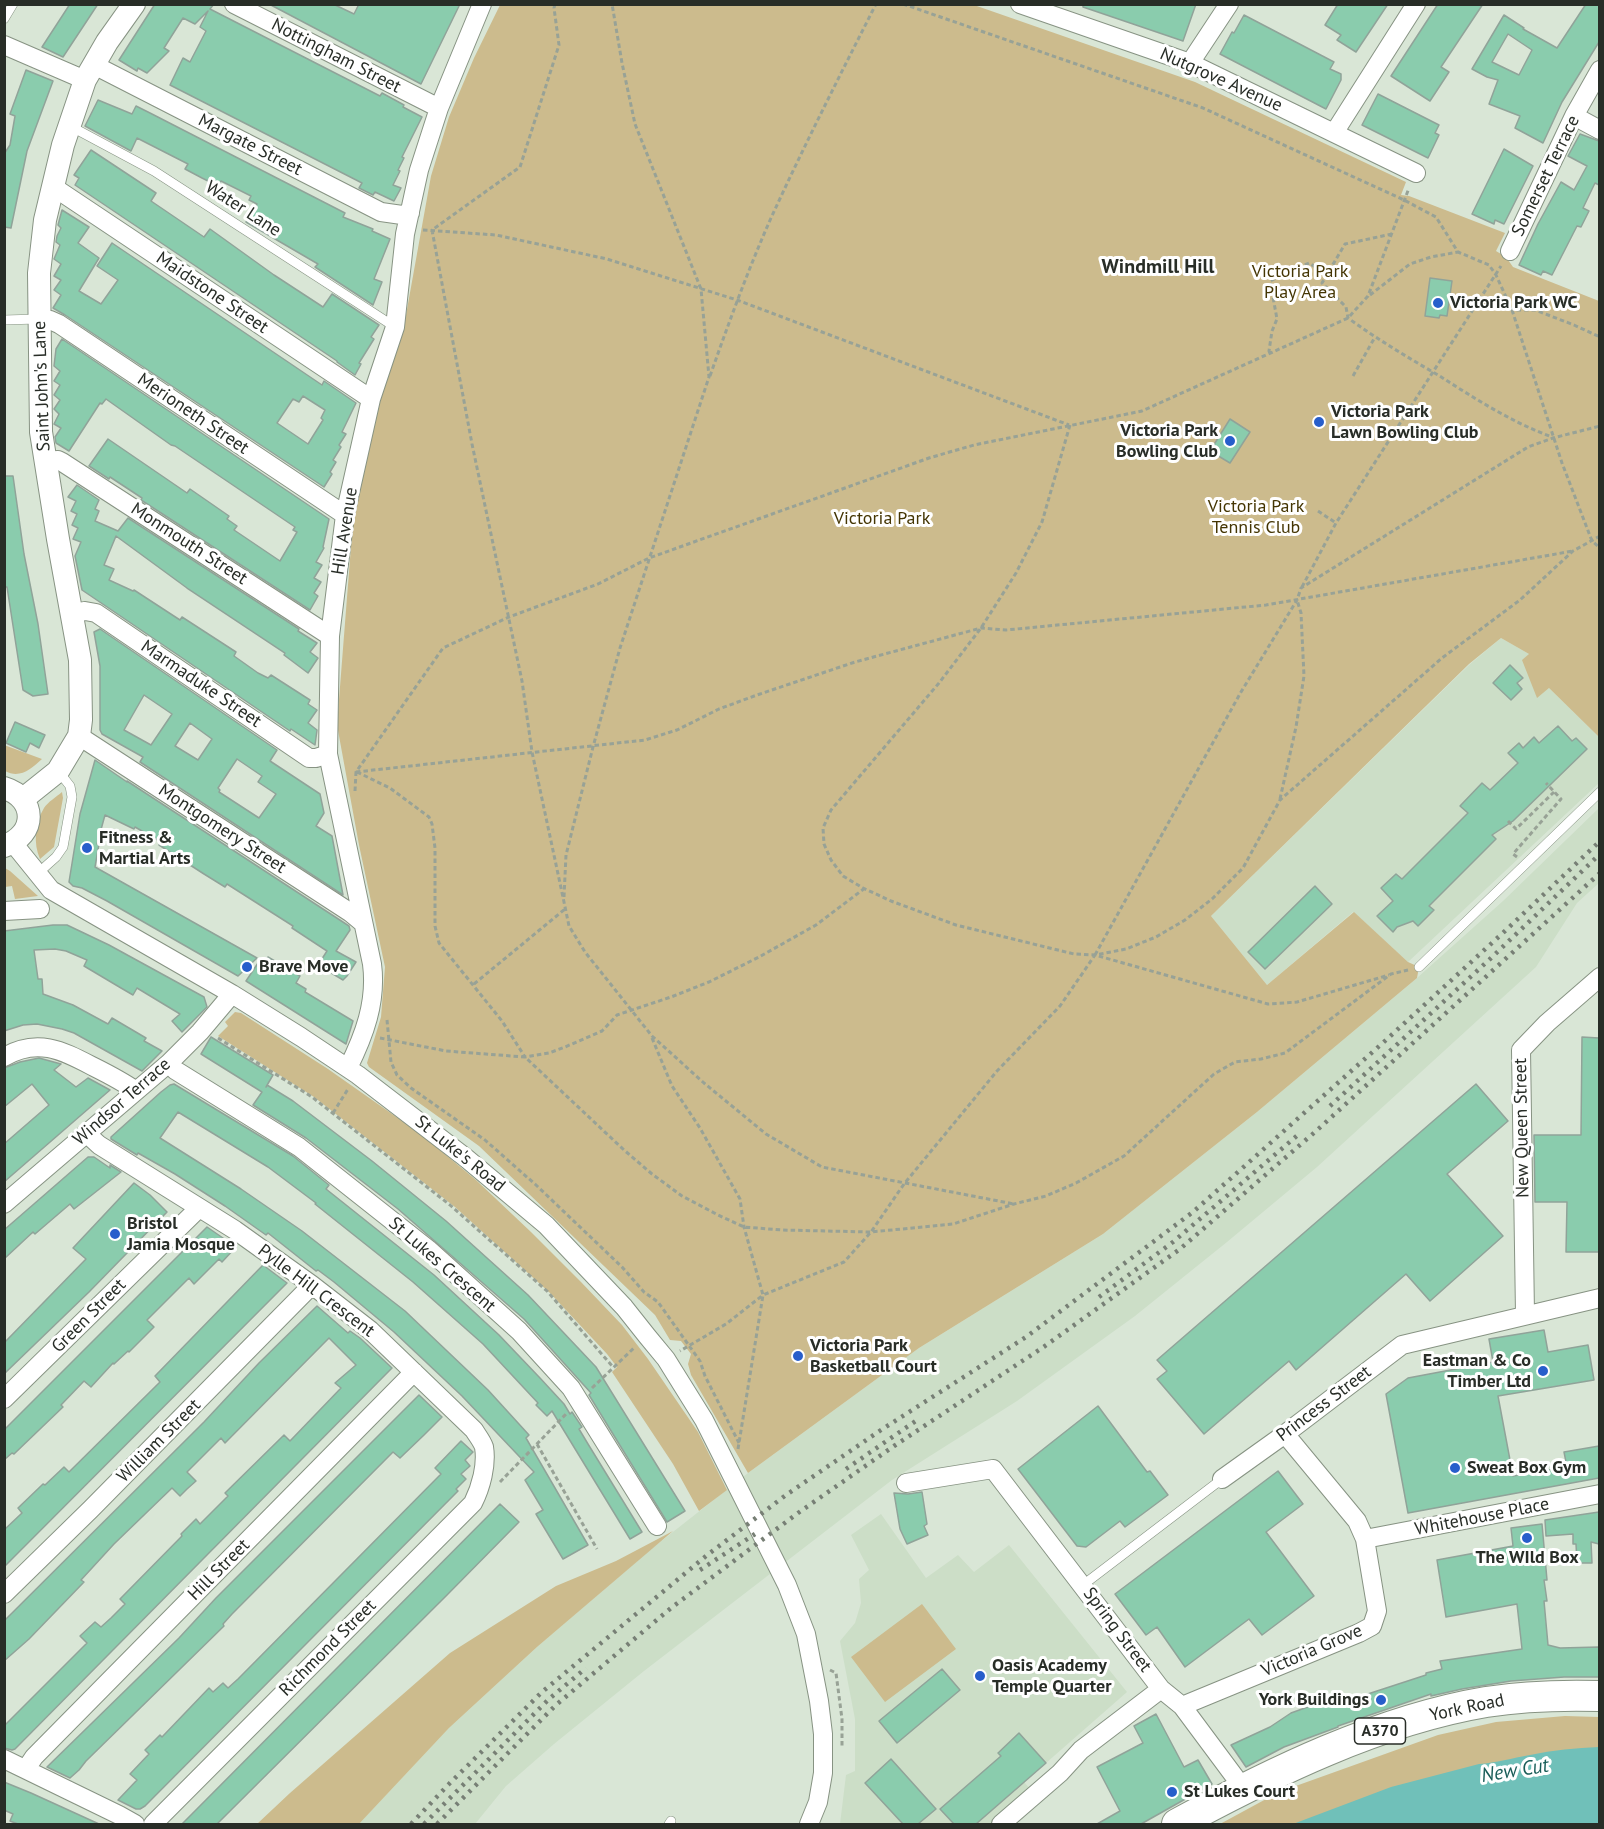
<!DOCTYPE html>
<style>
body{margin:0}
#map{position:relative;width:1604px;height:1829px;overflow:hidden;background:#d9e6d6;font-family:"PT Sans",sans-serif}
canvas{display:block}
.frame{position:absolute;inset:0;border:6px solid #282d27;pointer-events:none}
</style>
<div id="map">
<canvas width="1604" height="1829"></canvas>
<div class="frame"></div>
</div>
<script>
const c = document.querySelector('canvas').getContext('2d');
c.lineJoin = 'round';
function fillPath(path, color) {
  c.fillStyle = color;
  c.fill(path, 'evenodd');
}
function stroke(path, color, width, dash) {
  c.strokeStyle = color;
  c.lineWidth = width;
  c.lineCap = dash ? 'butt' : 'round';
  c.setLineDash(dash || []);
  c.stroke(path);
}
function drawText(font, color, halo, rows, align = 'center') {
  c.font = font + ' "PT Sans",sans-serif';
  c.lineWidth = 6;
  c.setLineDash([]);
  c.textBaseline = 'middle';
  c.strokeStyle = halo;
  c.fillStyle = color;
  for (const [text, x, y, turn = 0] of rows) {
    c.save();
    c.translate(x, y);
    c.rotate((+turn || 0) * Math.PI / 180);
    c.textAlign = isNaN(turn) ? turn : align;
    if (halo) c.strokeText(text, 0, 0);
    c.fillText(text, 0, 0);
    c.restore();
  }
}
const built = new Path2D(`
 M1501,638l28,16 8,43 12,-9 50,49v46l-191,179 -55,-50 -86,73 -56,-69 258,-251z
 M1599,808v75l-22,20 -41,64 -219,200 -90,75 -92,74 -118,85 -125,79 -248,191 -90,73 -48,42 -31,38h-116l90,-96 88,-81 113,-97 98,-77 171,-125 184,-114 154,-122 160,-134 86,-77z
 M881,1514l45,64 32,-23 16,17 35,-27 118,147 -81,71 -27,-30 -21,19 33,38 -40,34h-151l6,-49 9,-4v-52l-15,-78 15,-18 6,-20 -2,-24 10,-9 -18,-35z`);
const green = new Path2D(`
 M500,5h474l221,77 211,100 -5,13 8,1 96,37 -9,18 10,6 7,10 86,34v436l-50,-49 -12,10 -15,-38 7,-6 -28,-16 -32,26 -258,252 56,69 87,-73 54,50 11,5 -2,11 -160,134 -154,122 -184,114 -171,125 -57,-98 -3,-11 3,-10 -10,-13 -11,-1 -15,-25 -176,-169 -110,-79 -2,-4 14,-46 4,-50 -26,-122 -22,-120 16,-204 26,-120 25,-75 27,-150 18,-59 25,-59z
 M4,745l38,14c-11,10 -22,20 -37,12z
 M62,792l1,6 -9,49 -14,12c-7,-16 -5,-36 4,-51 4,-6 12,-11 18,-16z
 M5,868l5,3 28,25 -23,3 -3,-13 -7,1z
 M235,1012l6,1 87,56 94,66 54,45 55,52 50,50 41,43 26,34 50,73 29,58 -28,21 -26,-47 -61,-92 5,-5 -10,-13 -57,-61 -95,-86 -141,-110 -96,-61 10,-10 -3,-4z
 M673,1531l-136,116 -88,81 -90,96h-102l33,-31 160,-140 106,-67 60,-25z
 M922,1604l34,45 -71,53 -34,-45z
 M1565,1716l34,1v38l-229,69h-150l59,-32 159,-57 58,-13z`);
const water = new Path2D(`
 M1599,1747v77h-306l98,-37 88,-23c17,-1 33,-6 51,-9 23,-5 46,-7 69,-8z`);
const building = new Path2D(`
 M70,4h28l-35,53 -21,-10z
 M155,4h59l-4,5 170,87 2,-3 22,12 -1,2 19,10 -20,40 2,1 -6,12 2,1 -7,14 8,3 -7,13 -19,-9 -2,3 -14,-7 3,-5 -192,-98 13,-27 7,4 16,-31 -6,-4 8,-16 -13,13 -12,-6 -19,30 5,3 -22,22 -9,-5 -1,3 -18,-11z
 M269,4h64l21,10 5,-10h101l-39,80z
 M1083,4h113l-13,37 -100,-34z
 M1338,4h50l-32,48 -19,-12 4,-5 -16,-10z
 M1438,4h45l-42,63 8,5 -19,29 -39,-25z
 M1586,4h13v38l-37,60 -19,41 -28,-15 5,-12 -31,-12 9,-24 -11,-3 -15,-8 32,-54 20,13 -1,1 34,19zM1508,34l24,16 -13,25 -27,-13z
 M1244,15l90,47 -4,7 11,5v6l-15,29 -106,-55 12,-22 2,1z
 M26,70l27,11 -26,70 -16,77 -7,-1v-73l6,-9 5,-29 -5,-2z
 M1378,94l61,31 -4,8 4,2 -11,23 -66,-33z
 M98,100l34,14 4,-8 14,7 195,100 -2,4 30,12 -1,2 18,8 -16,40 8,3 -9,23 -58,-38 3,-3 -72,-42 11,-18 -8,-4 2,-4 -30,-15 -3,5 -16,-8 -17,-9 3,-5 -51,-26 -6,13 -46,-25z
 M1580,134l19,7v44l-4,-2 -12,25 6,3 -8,16 -4,-1 -25,49 -9,-4 -2,4 -22,-10 19,-41 23,-42 13,8 13,-24 -19,-10z
 M1504,149l29,17 -29,58 -9,-4 -1,4 -22,-10z
 M91,150l65,43 -5,8 53,36 6,-8 64,46 49,32 9,-13 47,31 -8,12 3,2 -15,24 2,1 -6,11 -18,-13v-1l-262,-176 4,-7 -5,-3z
 M62,210l27,17 -11,16 21,15 -20,33 22,13 17,-24 -21,-14 15,-23 210,142 2,-4 32,22 -14,29 4,2 -7,11 2,2 -8,13 3,2 -6,10 2,2 -8,13 -259,-172 -12,-7 8,-13 -7,-5 7,-10 -7,-4 7,-12 -7,-5 6,-14 -4,-3 1,-6 4,-8 -3,-3zM303,396l22,14 -4,8 2,2 -15,24 -31,-21 16,-24 6,3z
 M1430,278l22,3 -5,35 -7,-1 -1,3 -14,-2z
 M62,339l267,180 -6,28 1,1 -8,14 6,3 -8,13 7,4 -7,11 4,3 -8,14 -169,-110 1,-2 -32,-21 -1,2 -20,-13 19,-27 79,54 3,-4 39,27 -2,3 10,7 -3,4 46,31 17,-29 -4,-2 2,-3 -120,-81 -4,-1 -65,-46 -4,5 -2,-1 -31,48 -13,-8 -1,-6 6,-9 -7,-4 5,-10 -5,-5 6,-9 -6,-5 6,-10 -6,-4 6,-10 -6,-5 2,-17z
 M1230,419l20,13 -20,31 -20,-12z
 M4,476h9l11,78 14,70 10,70 -15,2 -10,-6 -16,-103h-3z
 M77,485l22,15 -4,9 4,2 -4,10 23,10 10,-13 171,111 -1,2 19,12 -7,9 8,6 -10,15 -24,-18 1,-2 -98,-65 -71,-52 -12,29 10,4 -5,11 24,11 1,-1 46,30 2,-3 54,35 -2,4 24,17 10,5 3,-3 39,25 -2,4 9,6 -9,13 9,7 -2,15 -24,-16 -1,2 -208,-141 -7,-34 6,-14 -8,-3 5,-11 -6,-3 5,-11 -6,-3 5,-10 -8,-4z
 M100,629l177,121 -7,11 50,33 4,19 -8,13 16,10 11,59 -203,-133 3,-5 -41,-23 -2,-4v-64l-6,-34zM144,695l28,19 -21,31 -27,-15zM190,723l22,16 -14,21 -23,-14zM237,759l25,17 -4,6 18,12 -17,24 -40,-26 1,-2 -2,-2z
 M1510,665l13,13 -6,5 5,6 -11,11 -18,-17z
 M15,722l30,13 -6,13 -9,-5 -4,9 -20,-9z
 M1558,726l14,15 4,-3 11,11 -74,72 -21,14 4,4 -67,67 5,4 -16,16 -5,-5 -16,6 -4,5 -16,-16 16,-15 -12,-13 15,-14 6,5 66,-66 -8,-7 22,-23 8,7 28,-27 -10,-10 11,-10 4,5 11,-11 5,6z
 M95,760l32,22v-1l222,145 1,4 -14,21 20,11 -9,14 -4,4 -25,-15 9,-14 -35,-23 1,-2 -66,-42 -2,3 -21,-13 -45,-29 2,-3 -26,-15 -1,2 -29,-14 -8,29h2l-4,23 162,91 -19,18 -131,-75 -25,-13 -9,-2 -4,-4 11,-68z
 M1315,886l17,18 -67,65 -17,-17z
 M53,925h14l42,20 95,52 3,10 -25,25 -10,-11 8,-7 -43,-26 -4,7 -12,-7 -37,-22 3,-6 -21,-9 -11,-2 -21,1 4,29h4l1,15 30,11 35,19 4,-6 34,20 -2,3 18,10 -20,20 -68,-38 -12,-4 -25,-5 -14,1 -19,6v-100z
 M268,957l32,19 -4,7 10,6 -1,3 48,29 -7,23 -100,-63 14,-21 4,3z
 M211,1037l62,38 -7,12 1,-2 26,16 79,60 74,60 82,74 68,72 89,144 -18,11 -78,-127 2,-2 -67,-74 -126,-110 -92,-71 -53,-33 9,-13 -61,-38z
 M1582,1037l17,1v214h-33l1,-50h-32l-1,-67h47z
 M39,1058l22,6 -7,6 22,17 12,-9 22,12 -106,92v-38l45,-39 -17,-21 -28,23v-39l16,-6z
 M174,1084l119,72 36,29 -3,4 108,86 65,60 41,43 24,26 6,10 2,-2 10,15 -3,2 9,15 54,88 -12,7 -78,-128 -5,5 -11,-11 2,-2 -55,-59 -70,-62 -98,-78 1,-1 -48,-36 -90,-55 -18,26 81,51 61,42 103,80 83,79 41,45 -3,3 62,107 -25,14 -27,-45 7,-4 -18,-30 9,-8 -72,-76 -68,-64 -60,-50 -16,-12 -2,1 -48,-38 -2,2 -41,-29 -50,-32 -37,-21 -1,2 -26,-16v-2l50,-45 9,-7z
 M1476,1084l32,37 -61,53 56,62 -73,65 -24,-27 -110,96 -7,-9 -85,73 -47,-55 10,-8 -10,-11z
 M88,1157h6l16,11v-3l11,7 -47,37 -4,-5 -35,30 -2,-2 -29,27v-29z
 M134,1183l16,12 17,17 -78,80 -85,82v-31l82,-84 -13,-11z
 M207,1227l29,20 -14,15 -3,-3 -25,25 -5,-6 -42,42 7,7 -25,25 -1,-1 -14,13 -1,-1 -22,24 -7,-6 -23,24 2,2 -49,47 -2,-1 -8,7v-30z
 M263,1265l24,18 -283,284v-37l18,-17 -4,-5 25,-24 2,1 19,-18 5,5 91,-90 -5,-6z
 M317,1306l31,27 2,-2 10,7 32,30 -377,381 -3,1 -8,-2v-22l83,-83 -7,-7 15,-14 6,5 10,-9 14,-14 -5,-5 62,-63 -1,-2 15,-15 4,5 28,-28 -3,-3 59,-58 6,6 51,-53 -6,-5 21,-18 -27,-27 -104,105 -4,-5 -34,34 9,9 -9,8 -7,7 -8,-8 -58,56 -33,36 3,2 -55,57 -25,22v-40l200,-199 55,-59z
 M1544,1330l4,22 40,-7 6,35 -96,16 15,80 54,-9 -3,-15 35,-6v32l-191,35 -22,-119 22,-16 85,-16 -4,-23z
 M419,1395l23,22 -18,18 -24,23 -7,-6 -161,162 -9,10 1,2 -138,135 -7,9 -9,8 -23,-11 132,-129 37,-40z
 M1098,1406l49,66 3,-1 18,24 -43,32 -5,-6 -34,26 -9,-1 -59,-77z
 M461,1441l12,11 -8,8 5,6 -9,8 5,5 -10,10 2,2 -313,315 -5,3h-4l-18,-9 19,-20 -7,-6 19,-20 -4,-4 15,-15 2,2 47,-49 4,4 10,-9 5,5 10,-9 203,-205 -6,-6z
 M1278,1471l25,33 -37,28 48,64 -52,39 -13,-16 -64,48 -28,-40 -11,8 -31,-41z
 M922,1492l5,32 -3,2 4,9 -21,9 -7,-15 -6,-36 14,1z
 M500,1504l19,18 -73,74 -229,228h-35z
 M1599,1512v32l-8,-2 1,21h-15l-1,-19h-3v-10l-27,2 -1,-16z
 M1542,1524l5,56h-3l3,21h-3l4,44 12,3 39,-1v30h-35l-53,4 -49,8 -31,7v-2l-93,32v1l-54,20 -38,20 -15,-22 39,-18 21,-14 25,-9v3l13,-5 2,4 95,-31v-2l16,-4 -2,-8 82,-12 -5,-45 -71,13 -9,-57 76,-14 -2,-18z
 M942,1669l18,21 -63,53 -18,-22z
 M1156,1714l28,53 14,-7 14,24 -71,40h-44l23,-13 -23,-44 46,-24 -9,-17z
 M1019,1733l27,30 -70,61h-22l-14,-15 61,-53 -3,-3z
 M891,1759l45,50 -18,15h-15l-38,-41z
 M4,1782l27,11 68,31h-81l-8,-3 3,-7 -9,-4z`);
const path = new Path2D(`
 M555,4l-1,4 5,37 -39,122 -88,63 40,214 50,237 10,71 32,150 5,24 16,26 67,84 52,47 62,51 56,33 192,37
 M903,4l300,104 201,92 32,17 22,35 31,13 7,10 16,35h23l39,15 26,12
 M423,230l73,5 111,24 130,41 332,125
 M1392,234l-47,10 -23,39 24,24 2,11c29,21 59,39 90,57 36,23 73,47 114,62
 M1370,295l40,-31 21,-7 27,-5
 M1512,310l50,153 30,78 8,7
 M1270,353l-1,-2 3,-20 5,-12 -7,-38 39,-18 18,11
 M710,376c19,-54 38,-106 61,-158 33,-72 69,-143 105,-214
 M1353,376l22,-39
 M1070,425l-28,97 -26,51 -35,55 -42,55 -108,127 -8,18 1,16 7,16 12,16 20,12 28,13 65,24 118,29 21,1 173,49 29,-2 92,-27
 M1318,511l18,12
 M1302,587l34,-64 165,-257
 M356,772l289,-32 32,-10 42,-21 38,-14 98,-33 126,-34 25,2 260,-25 307,-54
 M357,772l33,16 39,29 3,7 3,24v78l4,17 63,78 23,36 24,-4 16,-6 37,-16 15,-16 54,-18 38,-15 50,-25 57,-32 49,-37
 M355,791l1,-19 87,-124 66,-31 89,-33 51,-26 280,-100 45,-13 168,-34 206,-93 20,-22 41,-108
 M1280,799l16,-72 8,-51 -3,-63 -4,-13
 M1508,821l8,8 38,-37
 M1517,857l-4,-3 48,-55 -15,-16
 M564,897l2,-42 27,-108 27,-99 89,-271 -8,-88 -66,-165 -13,-61 -10,-59
 M1095,955l146,-263 56,-92 4,-12 227,-141 25,-9 47,-12
 M474,984l91,-75
 M387,1020l4,42 6,13 14,13 74,52 51,45 86,82 22,25 14,10 42,59 5,15 34,67
 M218,1038l94,59 138,108 97,86 66,76
 M380,1038l66,13 79,6 99,93 28,24 30,22 36,19 26,12 38,3 89,2 82,-8 61,-20 32,-8 30,-13 48,-27 90,-82 21,-12 26,-3 24,-6 106,-79 17,-4
 M652,1038l20,48 28,42 40,71 4,28 19,68 -37,29 -46,27
 M333,1113l15,-24
 M592,1388l43,-41
 M537,1444l60,105
 M738,1449l25,-154 81,-33 27,-30 33,-48 93,-113 63,-65 35,-51 31,-6 30,-12 29,-17 27,-21 31,-31 37,-68 162,-142 78,-58 53,-49 27,-15
 M500,1482l66,-68
 M830,1670l6,3 6,46v27`);
const service = new Path2D(`
 M4,19l9,-15
 M70,126l84,45 241,156
 M4,320l34,-1
 M37,874l19,-17 7,-10 9,-50 -2,-11 -11,-14
 M1419,967l181,-175
 M1083,1585l139,-106
 M669,1824l2,-3`);
const minor = new Path2D(`
 M234,4l205,104
 M1020,4l170,59 226,110
 M4,45l81,35
 M1190,63l39,-59
 M94,65l287,147 21,3 8,-2
 M1574,116l26,14
 M1334,133l82,-129
 M52,186l319,213
 M1510,251l64,-135 26,-46
 M39,319l11,1 9,4 286,191
 M45,461l13,-1 4,2 268,174
 M73,613l12,-2 11,2 213,145h7l12,-4
 M79,736l272,177 12,10
 M13,843l38,47 181,104 69,43 57,38 108,83 80,67 78,82 23,29 19,23 38,61 83,165 19,49 13,67 4,33v39l-5,29 -9,22
 M4,911l36,-2
 M4,1057c34,-20 59,-6 90,10 14,7 28,14 42,24
 M169,1063l6,7 124,77 129,102 91,82 52,57 86,138
 M348,1068c16,-32 29,-66 24,-104l-44,-210 2,-118 15,-121 26,-116 24,-72 10,-93 14,-64 20,-62 43,-104
 M86,1133l13,12 136,85 77,55 58,45 104,100c3,5 8,11 10,17 3,18 -3,40 -11,56l-320,321
 M4,1204l165,-141 31,-31 32,-38
 M1525,1314l-4,-264 26,-27 53,-46
 M4,1399l195,-191
 M1222,1479l63,-45 117,-89 198,-47
 M906,1483l87,-14 168,220 21,17 61,82
 M1365,1539l235,-45
 M4,1594l87,-85 221,-224
 M1182,1706l177,-73 13,-7 5,-15 -12,-72 -8,-18 -72,-87
 M4,1759l115,56 16,9
 M26,1769l8,-12 380,-385
 M1001,1824l59,-51 21,-23 80,-61`);
const tertiary = new Path2D(`
 M4,788c33,10 33,47 0,58
 M23,799l35,-28 21,-35 2,-16 -1,-60 -22,-121 -17,-107 -2,-159 6,-53 18,-75 22,-65 22,-38 27,-38`);
const trunk = new Path2D(`
 M1177,1824c94,-51 202,-104 309,-122 37,-6 76,-7 114,-6`);
const rail = new Path2D(`
 M1330,1106l160,-147 110,-105
 M1099,1297l74,-55 126,-108
 M846,1469l74,-51
 M700,1570l55,-36
 M411,1824l38,-40 93,-92 164,-136 80,-61 95,-65 145,-93 167,-125 193,-172 119,-109 95,-90
 M424,1824l125,-125 37,-31
 M437,1824l119,-119 115,-97 127,-95 96,-67 151,-100 135,-97 135,-117 285,-259`);
const markers = [
 [1438,303,6,"#275ecb"],
 [1319,422,6,"#275ecb"],
 [1230,441,6,"#275ecb"],
 [87,848,6,"#275ecb"],
 [247,967,6,"#275ecb"],
 [115,1234,6,"#275ecb"],
 [798,1356,6,"#275ecb"],
 [1543,1371,6,"#275ecb"],
 [1455,1468,6,"#275ecb"],
 [1527,1538,6,"#275ecb"],
 [980,1676,6,"#275ecb"],
 [1381,1700,6,"#275ecb"],
 [1172,1792,6,"#275ecb"]
];
const shields = [
 [1380,1731,51]
];
const shieldNames = [
 ["A370",1380,1731]
];
const streetNames = [
 ["Nottingham Street",336,56,27],
 ["Nutgrove Avenue",1221,80,24],
 ["Margate Street",250,145,27],
 ["Somerset Terrace",1546,176,-64],
 ["Water Lane",243,209,33],
 ["Maidstone Street",212,293,34],
 ["Saint John's Lane",42,386,-92],
 ["Merioneth Street",193,414,34],
 ["Hill Avenue",345,531,-81],
 ["Monmouth Street",189,544,33],
 ["Marmaduke Street",201,684,34],
 ["Montgomery Street",222,829,33],
 ["Windsor Terrace",122,1102,-41],
 ["New Queen Street",1522,1128,-91],
 ["St Luke's Road",460,1154,39],
 ["St Lukes Crescent",442,1265,41],
 ["Pylle Hill Crescent",316,1291,37],
 ["Green Street",89,1316,-45],
 ["Princess Street",1324,1404,-37],
 ["William Street",159,1441,-45],
 ["Whitehouse Place",1482,1517,-11],
 ["Hill Street",219,1570,-45],
 ["Spring Street",1117,1630,53],
 ["Richmond Street",328,1648,-45],
 ["Victoria Grove",1312,1651,-23],
 ["York Road",1467,1708,-12]
];
const parkNames = [
 ["Victoria Park",1300,272],
 ["Play Area",1300,293],
 ["Victoria Park",1256,507],
 ["Tennis Club",1256,528],
 ["Victoria Park",882,519]
];
const poiNames = [
 ["Victoria Park WC",1450,303],
 ["Victoria Park",1331,412],
 ["Lawn Bowling Club",1331,433],
 ["Victoria Park",1218,431,"right"],
 ["Bowling Club",1218,452,"right"],
 ["Fitness &",99,838],
 ["Martial Arts",99,859],
 ["Brave Move",259,967],
 ["Bristol",127,1224],
 ["Jamia Mosque",127,1245],
 ["Victoria Park",810,1346],
 ["Basketball Court",810,1367],
 ["Eastman & Co",1531,1361,"right"],
 ["Timber Ltd",1531,1382,"right"],
 ["Sweat Box Gym",1467,1468],
 ["The WIld Box",1527,1558,"center"],
 ["Oasis Academy",992,1666],
 ["Temple Quarter",992,1687],
 ["York Buildings",1369,1700,"right"],
 ["St Lukes Court",1184,1792]
];
const neighbourhoodNames = [
 ["Windmill Hill",1158,267]
];
const waterNames = [
 ["New Cut",1515,1771,-9]
];
fillPath(built, '#ccdec7');
fillPath(green, '#ccbb8d');
fillPath(water, '#70c0b9');
fillPath(building, '#8accad');
stroke(building, '#90a399', 1.5);
stroke(service, '#879383', 10);
stroke(minor, '#879383', 20);
stroke(tertiary, '#879383', 24);
stroke(trunk, '#879383', 32);
stroke(path, '#98a296', 3, [4.5, 3]);
stroke(service, '#fff', 9);
stroke(minor, '#fff', 18);
stroke(tertiary, '#fff', 22);
stroke(trunk, '#fff', 30);
stroke(rail, '#777f75', 4.5, [3, 6]);
for (const [x, y, r, color] of markers) {
  const dot = new Path2D();
  dot.arc(x, y, r, 0, 2 * Math.PI);
  c.fillStyle = color;
  c.fill(dot);
  stroke(dot, '#fff', 2);
}
for (const [x, y, w] of shields) {
  const box = new Path2D();
  box.roundRect(x - w / 2, y - 13, w, 26, 4.5);
  c.fillStyle = '#fff';
  c.fill(box);
  stroke(box, '#282d27', 1.5);
}
drawText('bold 16px', '#282d27', null, shieldNames);
drawText('18px', '#282d27', '#fff', streetNames);
drawText('18px', '#443503', '#fff', parkNames);
drawText('bold 18px', '#282d27', '#fff', poiNames, 'left');
drawText('bold 20px', '#282d27', '#fff', neighbourhoodNames);
drawText('italic 20px', '#195d58', '#fff', waterNames);
</script>
